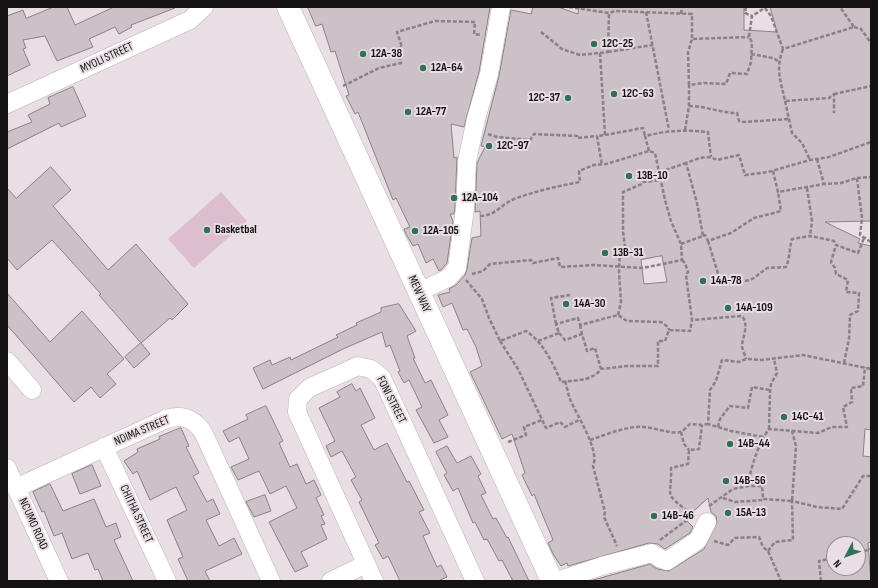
<!DOCTYPE html>
<style>
body{margin:0}
#map{position:relative;width:878px;height:588px;overflow:hidden;background:#e8dee3;font-family:"Sofia Sans Condensed",sans-serif}
canvas{display:block}
.frame{position:absolute;inset:0;border:8px solid #151214;pointer-events:none}
.north{position:absolute;left:826px;top:536px;width:40px;height:40px;box-sizing:border-box;background:#e8dee3;border:1px solid #948c90;border-radius:50%;rotate:229deg;font-size:11px;font-weight:700;line-height:16px;text-align:center;color:#151214}
.north::after{content:'';display:block;margin:auto;width:14px;height:18px;background:#336f5a;clip-path:polygon(50% 0,100% 100%,50% 72%,0 100%)}
</style>
<div id="map">
<canvas width="878" height="588"></canvas>
<div class="frame"></div>
<div class="north">N</div>
</div>
<script>
const c = document.querySelector('canvas').getContext('2d');
c.lineJoin = 'round';
function fillPath(path, color) {
  c.fillStyle = color;
  c.fill(path, 'evenodd');
}
function stroke(path, color, width, dash) {
  c.strokeStyle = color;
  c.lineWidth = width;
  c.lineCap = dash ? 'butt' : 'round';
  c.setLineDash(dash || []);
  c.stroke(path);
}
function drawText(font, color, halo, rows, align = 'center') {
  c.font = font + ' "Sofia Sans Condensed",sans-serif';
  c.lineWidth = 4;
  c.setLineDash([]);
  c.textBaseline = 'middle';
  c.strokeStyle = halo;
  c.fillStyle = color;
  for (const [text, x, y, turn = 0] of rows) {
    c.save();
    c.translate(x, y);
    c.rotate((+turn || 0) * Math.PI / 180);
    c.textAlign = isNaN(turn) ? turn : align;
    if (halo) c.strokeText(text, 0, 0);
    c.fillText(text, 0, 0);
    c.restore();
  }
}
const green = new Path2D(`
 M221,192l26,29 -53,47 -26,-29z`);
const building = new Path2D(`
 M54,7h13l8,18 39,-18 61,1 -44,17 1,2 -13,7 -4,-7 -26,12 4,8 -36,14 -12,-25 -22,4 3,8 -3,1 7,16 -23,11v-60l16,-6 3,8z
 M308,7h182l-11,65 -15,55 -13,-3 3,34 3,-1 -2,50 -1,7h-4l3,7 -6,42 -5,6 -3,2 -6,-12 -7,4 -8,-19 -5,2 -7,-12 -2,-5 6,-2 -14,-29 -3,2 -35,-88 -3,2 -9,-18 3,-1 -14,-44 -4,1 -9,-28 -6,2z
 M533,7h25l20,7 1,-7h165v23l33,2 -7,-25h101v214l-46,1 35,17 -2,4 13,3v184l-6,-1 -2,27 8,1v85l-3,1 3,38h-281l60,-17 7,5 12,2 35,-22 13,-27 -1,-6 -5,-4 -3,-14 -23,21 8,8 -3,6 -25,16 -7,-5 -9,-1 -81,23 -1,-3 -6,3 -8,-12 -5,-11 5,-3 -19,-46 -2,2 -10,-21 3,-2 -13,-39 -10,5 -32,-67 12,-6 -6,-19 -9,-18 -4,1 -11,-27 -9,4 -5,-12 12,-3 -1,-3 7,-4 9,-10 2,-6 5,-31 9,-2 -1,-25 -5,1 2,-49 8,-16 -4,-1 18,-70 12,-66 20,4zM662,256l5,26 -23,2 -3,-24zM834,544h24v24h-24z
 M73,87l13,29 -25,11 -2,-4 -52,26v-17l25,-10 -4,-7 22,-11 -2,-6z
 M51,167l20,23 -18,16 55,64 28,-26 52,60 -16,16 -2,-2 -29,25 -42,-48 2,-1 -49,-54 -35,30 -10,-12v-70l9,10z
 M7,293l43,49 32,-31 42,48 -17,15 9,10 -16,14 -9,-11 -17,15 -67,-77z
 M399,304l17,27 -9,5 8,22h-2l12,25 6,-3 17,35 -9,5 9,17 -14,6 -18,-33 6,-3 -13,-27 -5,3 -6,-11 2,-1 -10,-26 -4,2 -4,-15 -39,17 -80,40 -10,-21 17,-8 2,5 18,-8 1,3 47,-23 -2,-2 21,-10 -1,-2 25,-11v-4z
 M141,343l9,11 -16,14 -9,-11z
 M352,384l4,7 4,-3 15,30 -14,7 13,25 13,-7 20,39 2,-1 15,29 -5,2 11,21 -7,3 14,31 4,-2 6,12 -9,4h-38l-12,-25 -5,3 -8,-14 4,-2 -20,-41 3,-2 -11,-20 5,-3 -14,-26 -11,6 -5,-11 9,-5 -16,-33 21,-11 -3,-5z
 M266,406l17,35 -4,2 11,24 7,-3 9,20 8,-4 7,15 -5,3 8,17 -3,1 4,8 -4,1 6,14 -26,13 7,14 -13,6 -26,-50 28,-14 -11,-22 -16,8 -11,-23 -21,9 -7,-13 18,-8 -10,-22 -10,5 -6,-11 25,-12 -2,-4z
 M181,428l8,18 -3,1 13,26 -6,3 14,26 6,-3 7,15 -14,6 13,26 15,-8 8,16 -37,17 5,10h-22l-10,-22 5,-2 -16,-37 20,-10 -11,-23 -26,13 -13,-29 -4,3 -9,-13 14,-9 -1,-3 23,-10 -1,-2z
 M447,446l10,17 14,-7 10,18 -3,2 8,17 -5,2 12,24 3,-1 11,20 1,-1 21,44h-16l-11,-21 -3,1 -12,-22 -3,1 -9,-18 -2,1 -15,-35 -5,3 -9,-16 3,-2 -11,-21z
 M92,465l9,21 -21,8 -8,-20z
 M50,484l13,27 31,-12 12,28 10,-4 5,14 -7,3 19,41h-30l-5,-12 -3,1 -7,-17 -16,6 -10,-26 -8,3 -10,-25 -2,1 -9,-20z
 M265,495l6,16 -17,6 -8,-15z`);
const path = new Path2D(`
 M569,7l40,6 6,-2 77,3v25l57,-2
 M746,7l-1,6 7,3
 M765,8l6,8 12,33 71,-22 -14,-20
 M646,12l23,118
 M681,14l1,-7
 M854,27l7,2 10,14
 M541,32l21,17 18,6 28,-3 1,-39
 M783,49c-8,21 -2,32 2,52l44,-3 5,-4v19
 M608,52l45,-7
 M600,53l5,82 -8,1 5,29
 M751,54l22,4 5,3
 M689,85l-1,-33 4,-13
 M343,86l36,-18 22,-5 -4,-14 5,-2 -5,-15 38,-11 40,1 -1,12 7,1
 M834,94l37,-8
 M785,101l7,32 10,10 8,17
 M689,106c17,0 32,7 48,7l2,8 5,1 44,-3
 M685,130l4,-24v-21l15,-2 22,1 4,-11 17,1 4,-12 1,-20 -3,-5 3,-21 14,-9
 M488,134l9,3 33,3 4,-6 43,2v2l20,-2
 M605,135l38,-7 2,8
 M649,151l-4,-15c25,-6 38,-6 63,-4l3,25
 M817,159l7,25 17,-1 16,-5 5,40 -2,17 11,7
 M773,171l5,21 46,-8
 M660,172l26,-9
 M857,178l14,-1
 M807,188l5,33 -2,15
 M703,236l2,-1 3,6 23,-8 23,-15 27,-7 -3,-19
 M708,241l12,39 20,2 10,-2 4,-2 13,-10 19,-1c4,-9 3,-18 6,-28l18,-3 24,5 2,4
 M681,244l22,-8 -6,-33 -11,-40c11,-4 20,-9 31,-3l22,-5 6,20 23,-3 42,-12 19,-3 42,-15
 M682,260l3,3 3,9 -2,3 6,45 50,-4c7,9 1,20 0,29 0,4 3,10 4,14
 M472,274l11,-3 7,-7 41,-4 2,3 25,-5 2,9 34,-2 49,3 39,-8 -1,-16 -10,-23 -6,-21 -10,-47 -6,-2 -43,13 -12,1 -15,6 1,11c-22,4 -44,9 -66,17 -14,6 -18,17 -35,17
 M466,280l16,19 7,19 11,23 26,-10c17,11 27,32 35,51 13,-2 31,0 40,-13l26,-3h31v-25h7l4,-11 21,1 2,-11
 M618,315l3,-13 -2,-29 1,-25 5,-1 -2,-16v-39l19,-8 1,-2 18,-2
 M556,324l-5,-26 19,-3
 M580,325l2,9
 M559,333l6,7 17,-6 5,17 8,-3 6,21
 M500,341l18,28 28,59 14,-6 5,5 14,-7
 M538,341l21,-8 -3,-9 22,-6 2,7 38,-10 9,6 34,1 7,5 1,3
 M844,363l5,-24 1,-24 8,-4 1,-18 -13,-1 2,-12 -12,-6 -1,-6 -4,-6 5,-17 22,8 6,-15
 M565,381c2,6 3,13 5,18 7,17 30,51 23,67l12,46 -1,5 13,29
 M718,427l2,-8 10,-13 18,2 4,-21 18,3
 M769,429l1,-37 1,-8 6,-11 -3,-14
 M681,432l3,12 5,6
 M763,437l-32,-6 -23,-7 2,-34 6,-9 6,-21 17,2 7,-3 16,1 41,-5 68,14
 M590,440c15,-5 29,-11 45,-13 15,-2 35,8 45,5 4,-1 7,-6 10,-8l12,1 6,-1
 M508,442l18,-7 -2,-8 18,-7
 M748,486c2,-17 11,-44 21,-57l49,4 14,-6h15l-4,-20 9,-5 -1,-14 12,-2 2,-19
 M723,498l12,4 28,-2
 M709,506l24,-17 15,-3h14l1,13 29,2 4,-55 -4,-15
 M690,516v-3c-28,-22 -18,-13 -19,-45l17,-4 1,-14 10,-1 3,-24
 M660,540l31,-23
 M714,541l14,4 7,-7 24,-1 4,10 5,4 13,30
 M768,551l7,-9 18,-2 -1,-39 25,6 25,2 21,-33h8
 M858,553l13,-4
 M821,581l-2,-20 15,-3`);
const minor = new Path2D(`
 M7,104l183,-84 14,-13
 M419,292l29,-14 9,-10 8,-60 2,-47 9,-42 13,-45 12,-67
 M7,361l25,29
 M104,447l63,134
 M7,468l52,113
 M16,488l150,-69c17,-5 29,0 38,15l67,147
 M331,581l35,-17
 M374,581l-77,-169 1,-13 11,-11 49,-22 13,3 11,9 93,203
 M557,581l45,-15 50,-13 9,6 6,2 31,-21 9,-18`);
const major = new Path2D(`
 M288,7l264,574`);
const markers = [
 [594,44,4,"#336f5a"],
 [363,54,4,"#336f5a"],
 [423,68,4,"#336f5a"],
 [614,94,4,"#336f5a"],
 [568,98,4,"#336f5a"],
 [408,112,4,"#336f5a"],
 [489,146,4,"#336f5a"],
 [629,176,4,"#336f5a"],
 [454,198,4,"#336f5a"],
 [207,230,4,"#336f5a"],
 [415,231,4,"#336f5a"],
 [605,253,4,"#336f5a"],
 [703,281,4,"#336f5a"],
 [566,304,4,"#336f5a"],
 [728,308,4,"#336f5a"],
 [784,417,4,"#336f5a"],
 [730,444,4,"#336f5a"],
 [726,481,4,"#336f5a"],
 [728,513,4,"#336f5a"],
 [654,516,4,"#336f5a"]
];
const poiNames = [
 ["12C-25",602,44],
 ["12A-38",371,54],
 ["12A-64",431,68],
 ["12C-63",622,94],
 ["12C-37",560,98,"right"],
 ["12A-77",416,112],
 ["12C-97",497,146],
 ["13B-10",637,176],
 ["12A-104",462,198],
 ["Basketbal",215,230],
 ["12A-105",423,231],
 ["13B-31",613,253],
 ["14A-78",711,281],
 ["14A-30",574,304],
 ["14A-109",736,308],
 ["14C-41",792,417],
 ["14B-44",738,444],
 ["14B-56",734,481],
 ["15A-13",736,513],
 ["14B-46",662,516]
];
const streetNames = [
 ["MYOLI STREET",107,58,-25],
 ["MEW WAY",419,294,66],
 ["FONI STREET",391,400,63],
 ["NDIMA STREET",142,431,-23],
 ["CHITHA STREET",136,514,65],
 ["NCUMO ROAD",33,524,66]
];
fillPath(green, '#dcbecf');
fillPath(building, '#cbc1c6');
stroke(building, '#8a8186', 1);
stroke(minor, '#bcb2b8', 19);
stroke(major, '#bcb2b8', 23);
stroke(path, '#888185', 2.5, [4, 2]);
stroke(minor, '#fff', 18);
stroke(major, '#fff', 22);
for (const [x, y, r, color] of markers) {
  const dot = new Path2D();
  dot.arc(x, y, r, 0, 2 * Math.PI);
  c.fillStyle = color;
  c.fill(dot);
  stroke(dot, '#e8dee3', 1.5);
}
drawText('bold 12px', '#151214', '#e8dee3', poiNames, 'left');
drawText('12px', '#151214', '#e8dee3', streetNames);
</script>
